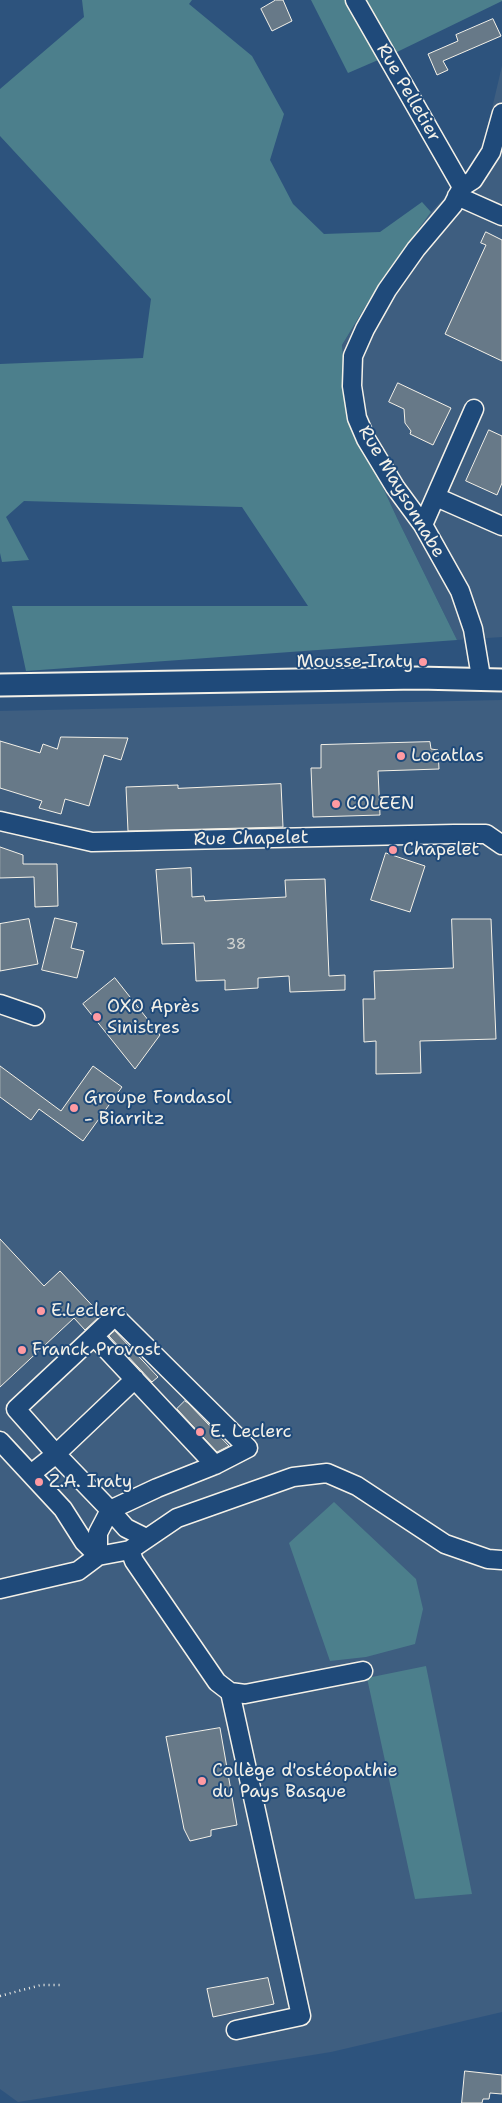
<!DOCTYPE html>
<meta charset="utf-8">
<style>
body{margin:0}
canvas{display:block;background:#2d537d}
</style>
<canvas width="502" height="2103"></canvas>
<script>
const c = document.querySelector('canvas').getContext('2d');
c.lineJoin = 'round';
function fillPath(path, color) {
  c.fillStyle = color;
  c.fill(path, 'evenodd');
}
function stroke(path, color, width, dash) {
  c.strokeStyle = color;
  c.lineWidth = width;
  c.lineCap = dash ? 'butt' : 'round';
  c.setLineDash(dash || []);
  c.stroke(path);
}
function drawText(font, color, halo, rows, align = 'center') {
  c.font = font + ' "Shantell Sans",sans-serif';
  c.lineWidth = 4;
  c.setLineDash([]);
  c.textBaseline = 'middle';
  c.strokeStyle = halo;
  c.fillStyle = color;
  for (const [text, x, y, turn = 0] of rows) {
    c.save();
    c.translate(x, y);
    c.rotate((+turn || 0) * Math.PI / 180);
    c.textAlign = isNaN(turn) ? turn : align;
    if (halo) c.strokeText(text, 0, 0);
    c.fillText(text, 0, 0);
    c.restore();
  }
}
const built = new Path2D(`
 M502,66v571l-45,3 -60,-122 -49,-106 -6,-67 40,-66 49,-67 49,-52z
 M502,700v1312l-171,40 -313,50 -18,-13v-1378z`);
const green = new Path2D(`
 M82,0h110l-3,4 63,52 32,58 -14,46 23,44 31,30 56,-2 42,-30 9,10 -49,67 -40,66 6,67 49,106 60,122 -431,31 -14,-65h296l-66,-99 -218,-6 -18,16 23,43 -27,2 -2,-9v-189l143,-6 8,-59 -151,-163v-47l84,-72z
 M311,0h191v1l-103,50 -51,22z
 M334,1502l82,77 7,30 -8,35 -49,13 -36,4 -41,-118z
 M426,1666l46,228 -57,5 -48,-221z`);
const building = new Path2D(`
 M276,0h7l9,21 -20,10 -11,-22z
 M493,19l8,17 -58,25 5,9 -11,5 -9,-21 30,-13 -2,-6z
 M486,232l16,8v121l-57,-27 41,-89 -5,-2z
 M398,383l53,25 -18,37 -23,-11 1,-3 -6,-8 -1,-14 -15,-7z
 M489,430l13,6v47l-5,12 -31,-14z
 M61,737l67,1 -7,22 -17,-5 -15,51 -24,-7 -4,15 -22,-6 3,-7 -42,-13v-47l40,12 3,-9 14,5z
 M430,742l1,7 7,1 1,19 -61,2 2,44 -67,2 -2,-49h10v-23z
 M281,784l2,43 -155,4 -2,-44 52,-2v3z
 M0,847l23,8v9h34l1,42 -23,1 -1,-30 -34,1z
 M386,853l39,13 -15,46 -39,-12z
 M191,868l1,29 12,-1 1,5 81,-4 -1,-17 40,-1 4,97 16,-1v15l-55,2 -1,-16 -31,2v10l-33,2v-10l-29,1 -2,-38 -32,1 -6,-74z
 M55,918l22,5 -6,25 13,3 -7,27 -35,-8z
 M29,919l9,45 -38,7v-47z
 M452,919h39l5,120 -76,2 1,32 -45,1v-33l-12,1 -1,-43h12l-1,-28 79,-3z
 M115,978l45,57 -25,34 -52,-65z
 M0,1066l61,45 32,-45 29,21 -39,54 -44,-32 -8,11 -31,-23z
 M0,1239l44,47 16,-15 41,44 -16,15 -11,-12 -74,69z
 M115,1331l43,46 -6,5 -43,-46z
 M185,1401l3,2 41,43 -12,6 -40,-43z
 M220,1728l17,97 -26,5v6l-21,5 -6,-12 -18,-92z
 M268,1978l6,26 -61,13 -6,-28z
 M465,2071l37,4v19l-12,-1 -1,6h-6l-1,4h-20z`);
const path = new Path2D(`
 M0,1996l41,-11h22`);
const minor = new Path2D(`
 M355,0l107,187
 M457,196l45,20
 M436,497l66,29
 M423,525l51,-116
 M480,671l-7,-42 -13,-38 -37,-66 -28,-38 -29,-48 -9,-21 -5,-32 1,-30 12,-27 22,-39 29,-41 37,-44 9,-18 11,-7 18,-28 11,-39
 M0,821l92,21 362,-8h32l16,11
 M0,1004l35,12
 M94,1336l121,129 -58,23 -47,22 -54,-56 -40,-45z
 M94,1336l21,-20 133,132 -33,17
 M0,1441l63,68 21,33 14,14
 M31,1474l25,-20 79,-75
 M130,1550l4,11 83,121 13,10 15,2 118,-23
 M98,1556v-23l12,-23 16,18 20,10
 M0,1589l78,-18 20,-15 32,-6 47,-32 116,-41 34,-4 30,13 88,58 43,15 14,1
 M230,1692l71,324 -65,14`);
const major = new Path2D(`
 M0,685l418,-7 84,2`);
const markers = [
 [423,662,5,"#ff9aa2"],
 [401,756,5,"#ff9aa2"],
 [336,804,5,"#ff9aa2"],
 [393,850,5,"#ff9aa2"],
 [97,1017,5,"#ff9aa2"],
 [74,1108,5,"#ff9aa2"],
 [41,1311,5,"#ff9aa2"],
 [22,1350,5,"#ff9aa2"],
 [200,1432,5,"#ff9aa2"],
 [39,1482,5,"#ff9aa2"],
 [202,1781,5,"#ff9aa2"]
];
const numberNames = [
 ["38",236,945]
];
const streetNames = [
 ["Rue Pelletier",408,93,60],
 ["Rue Maysonnabe",401,492,59],
 ["Rue Chapelet",251,839,-1]
];
const poiNames = [
 ["Mousse-Iraty",413,662,"right"],
 ["Locatlas",411,756],
 ["COLEEN",346,804],
 ["Chapelet",403,850],
 ["OXO Après",107,1007],
 ["Sinistres",107,1028],
 ["Groupe Fondasol",84,1098],
 ["- Biarritz",84,1119],
 ["E.Leclerc",51,1311],
 ["Franck Provost",32,1350],
 ["E. Leclerc",210,1432],
 ["Z.A. Iraty",49,1482],
 ["Collège d'ostéopathie",212,1771],
 ["du Pays Basque",212,1792]
];
fillPath(built, '#3e5e80');
fillPath(green, '#4c7f8c');
fillPath(building, '#677988');
stroke(building, '#f4f1e8', 1);
stroke(minor, '#f4f1e8', 21);
stroke(major, '#f4f1e8', 25);
stroke(path, '#f4f1e8', 2.5, [1, 4]);
stroke(minor, '#1f4a7a', 18);
stroke(major, '#1f4a7a', 21);
for (const [x, y, r, color] of markers) {
  const dot = new Path2D();
  dot.arc(x, y, r, 0, 2 * Math.PI);
  c.fillStyle = color;
  c.fill(dot);
  stroke(dot, '#1f4a7a', 2);
}
drawText('15px', '#d1d3d0', null, numberNames);
drawText('18px', '#f4f1e8', '#1f4a7a', streetNames);
drawText('18px', '#f4f1e8', '#1f4a7a', poiNames, 'left');
</script>
